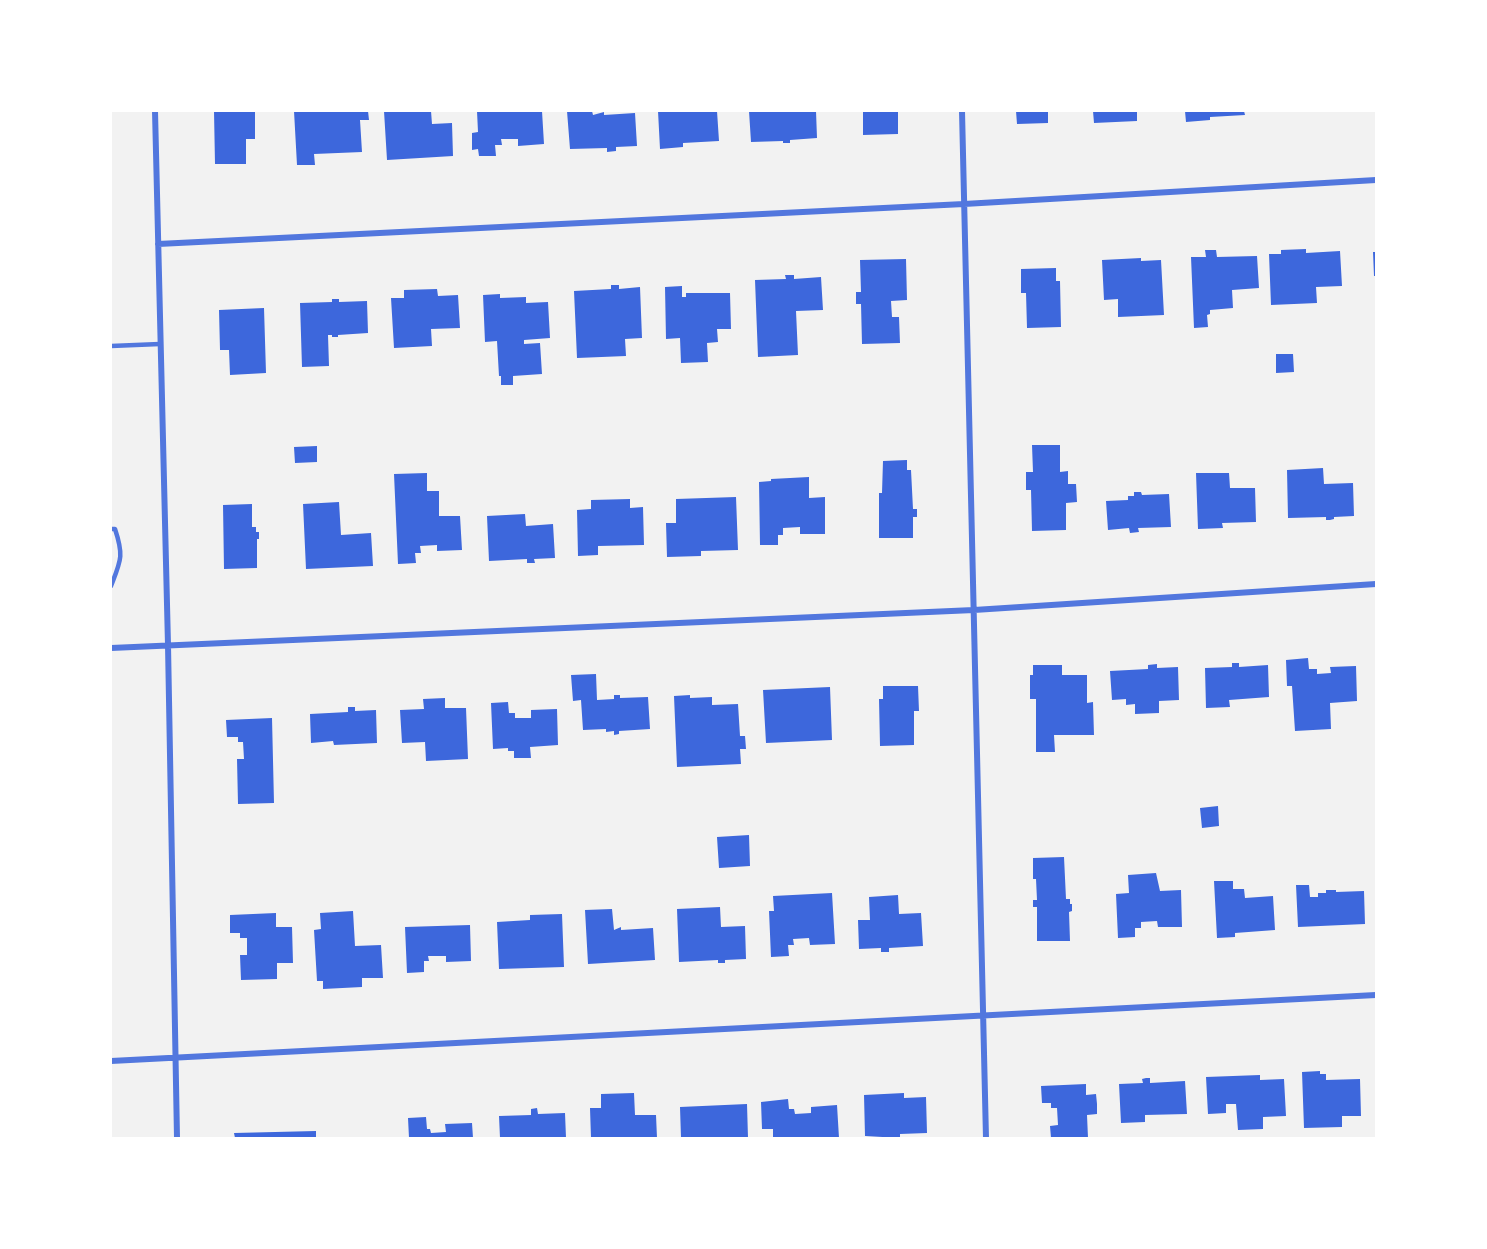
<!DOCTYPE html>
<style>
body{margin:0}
#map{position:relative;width:1487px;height:1249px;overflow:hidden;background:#f2f2f2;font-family:Signika,sans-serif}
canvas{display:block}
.frame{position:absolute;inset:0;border:112px solid #fff;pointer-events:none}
</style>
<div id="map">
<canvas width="1487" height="1249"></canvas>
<div class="frame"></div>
</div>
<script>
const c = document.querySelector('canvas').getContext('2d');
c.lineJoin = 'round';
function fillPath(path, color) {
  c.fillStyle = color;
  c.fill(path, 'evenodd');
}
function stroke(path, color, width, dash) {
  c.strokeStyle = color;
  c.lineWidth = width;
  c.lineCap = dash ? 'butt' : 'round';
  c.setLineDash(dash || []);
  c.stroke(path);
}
const building = new Path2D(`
 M214,111h41v28h-9v25h-31z
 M294,111h74l1,9h-9l2,32 -48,2 1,11h-18z
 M384,111h47l1,13 20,-1 1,33 -66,4z
 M477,111h65l2,33 -26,2v-7h-17l1,6h-7l1,11h-17l-1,-7 -6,1v-17l6,-1z
 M567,111h25l1,4 11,-3v3l31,-2 2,33 -21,1v4l-9,1v-4l-37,1z
 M658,111h59l2,30 -36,2v4l-23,2z
 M749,111h67l1,27 -27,2v3h-7v-2l-32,1z
 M863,111h35v23l-35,1z
 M1016,111h32v12l-31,1z
 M1093,111h44v10l-43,2z
 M1185,111h59l1,4 -35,2v3l-24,2z
 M1306,249v4l34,-2 2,35 -26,1 1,16 -46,2 -2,-51h12v-4z
 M1205,250h11l1,7 40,-1 2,32 -27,2 1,18 -23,2v4l-3,1 1,12 -14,1 -3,-71h15z
 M1373,252h3v24h-2z
 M1141,258v3l20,-1 3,55 -46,2v-18l-14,1 -2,-40z
 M906,259l1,41 -16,1 1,16h7l1,26 -38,1 -1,-40h-5v-12h5l-1,-32z
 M1056,268v13h4l1,46 -34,1 -1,-35h-5v-24z
 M785,275h9v4l27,-2 2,33 -27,1 2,44 -40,2 -3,-77 31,-1z
 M611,285h8v4l21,-2 2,51 -17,1 1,17 -49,2 -3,-67 37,-2z
 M682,286v11h4v-4h44l1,36h-14l1,13 -11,1 1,19 -27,1 -1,-25 -14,1 -1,-52z
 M437,289l1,7 20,-1 2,33 -29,1 1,17 -38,2 -3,-50h13v-8z
 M500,294v4l26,-1v6l22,-1 2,36 -26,2v4l16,-1 2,31 -29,2v9h-12v-9h-2l-2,-35 -12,1 -2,-47z
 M332,299h7v3l28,-1 1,32 -30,2v2h-6v-2h-4l1,31 -27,1 -2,-64 32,-1z
 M264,308l2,65 -36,2 -1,-25h-9l-1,-40z
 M1276,354h17l1,18 -18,1z
 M1032,445h28v27l8,-1v13h8l1,18 -11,1v27l-34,1 -1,-41h-5v-18h7z
 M317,446v16l-22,1 -1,-16z
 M907,460v10h4l2,39h4v8h-4v21h-34v-45h3l1,-32z
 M1323,468l1,16 29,-1 1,33 -20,1v2l-4,1h-4v-3l-38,1 -1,-48z
 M427,473v18h12v25h21l2,34 -25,1v-6l-17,1 1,7h-6l1,10 -18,1 -4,-90z
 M1196,473h33l1,15h25l1,34 -34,1 1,5 -25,1z
 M809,477v21l16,-1v37h-25v-7l-17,1v7h-5v10h-18l-1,-63 12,-1v-2z
 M1134,492h7l1,3 27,-1 2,33 -33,1 1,4 -9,1 -1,-5 -21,2 -2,-29 22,-1v-4h6z
 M736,497l2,53 -37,1v5l-34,1 -1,-34h10v-24z
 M630,499v9l13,-1 1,38 -46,1v9l-20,1 -1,-46 14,-1v-9z
 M339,502l2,33 30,-2 2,33 -67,3 -3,-65z
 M252,504v23h4v5h3v7h-2v29l-33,1 -1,-64z
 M525,514l1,12 27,-2 2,34 -21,1 1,4h-8v-4l-38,2 -2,-45z
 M1308,658l1,11h8v5l14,-1 -1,-6 26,-1 1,35 -27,2 1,26 -36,2 -3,-45h-5l-1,-26z
 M1232,663h7v4l29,-2 1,32 -40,3 1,7 -24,1 -1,-40 27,-1z
 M1157,664v4l21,-1 1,33 -20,1v12l-24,1v-10l-9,1v-6l-14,1 -2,-29 38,-2v-4z
 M1033,665h29v10h25v28l6,-1 1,33h-40l1,17h-19v-53h-6v-24h3z
 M596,674l1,26 17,-1v-4h6v3l28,-1 2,32 -31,2v3l-5,1v-4l-8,1v-3l-23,1 -2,-30 -8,1 -2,-26z
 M883,686h35l1,25h-5v34l-34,1 -1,-47h4z
 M830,687l2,53 -66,3 -3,-53z
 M690,695v3l22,-1v8l26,-1 2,32h5l1,13h-6l1,15 -64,3 -3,-71z
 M445,698v10h21l2,51 -42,2 -1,-19 -23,1 -2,-33 24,-1 -1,-10z
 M508,702l1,11h6v5h16v-8l26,-1 1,36 -28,2 1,11h-17v-7h-6v-3l-15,1 -2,-46z
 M348,707h7v4l21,-1 1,33 -43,2 -1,-4 -22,2 -1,-29 38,-2z
 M272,718l2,85 -36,1 -1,-45h7l-1,-17h-5v-5h-11l-1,-17z
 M1218,806l1,20 -17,2 -2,-20z
 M749,835l1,31 -31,2 -2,-31z
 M1064,857l2,42h4v5h2v7l-3,1 1,29h-33v-34h-4v-7h4l-1,-21h-3v-21z
 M1156,873l4,18 21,-1 1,37h-24l-1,-6 -16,1v6h-6v9l-17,1 -2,-44 13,-1 -1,-18z
 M1214,881h19v8h11l1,9 28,-2 2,34 -40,3v4l-18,1z
 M1296,885h13l1,12h8v-4h8v-3h10v2l28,-1 1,33 -67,3z
 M832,893l3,51 -25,1 -1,-7 -16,1 1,6h-6l1,11 -18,1 -2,-46h5l-1,-15z
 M898,895l1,19 22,-1 2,33 -34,2v4h-8v-4l-22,1 -1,-29h12l-1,-23z
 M720,907l1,20 24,-1 1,33 -21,1v3h-7v-3l-39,2 -2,-53z
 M612,909l2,21 7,-3v3l32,-2 2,32 -67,4 -3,-54z
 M353,911l2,35 26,-1 2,33h-21v9l-39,2v-8h-6l-3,-51 7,-1 -1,-16z
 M276,913v14h16l1,36h-16v16l-36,1 -1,-25h7v-17h-7v-5h-10v-18z
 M562,914l2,53 -65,2 -2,-47 33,-2v-5z
 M470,925l1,36 -25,1v-6h-18l1,5h-5v11l-17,1 -2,-46z
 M1320,1071v3h6v6l34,-1 1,37h-19v11l-38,1 -2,-56z
 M1260,1075v5l24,-1 2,37 -23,1v12l-25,1 -2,-26h-10v9l-18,1 -2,-37z
 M1146,1078h4v5l35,-2 2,33 -42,1v7l-24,1 -2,-39 24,-1 -1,-4z
 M1086,1084v11l10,-1 1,10v10l-10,1 1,23h-37l-1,-12 8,-1 -1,-17h-6v-5h-9l-1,-17z
 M634,1093l1,22h21l1,23h-66l-1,-30h11v-14z
 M904,1093v5l22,-1 1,36 -27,1v4l-35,-2 -1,-41z
 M788,1099l1,10h5l1,5 16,-1v-6l26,-2 2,33h-66v-9h-11l-1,-27z
 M747,1104l1,34h-67l-1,-31z
 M537,1108l1,6 27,-1 1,25h-66l-1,-22 32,-1v-6z
 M426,1117l1,12h3l1,4 15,-1 -1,-8 27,-1 1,15h-64l-1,-20z
 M316,1131v7h-81l-1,-5z`);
const service = new Path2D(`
 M111,346l49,-2
 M111,529h4c9,27 6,31 -4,57`);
const minor = new Path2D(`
 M155,111l13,534 9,493
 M962,111l24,1027
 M158,244l806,-40 412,-24
 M111,648l863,-38 402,-26
 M111,1061l1265,-66`);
fillPath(building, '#3d67dc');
stroke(service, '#5277de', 4.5);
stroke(minor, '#5277de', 6);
</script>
